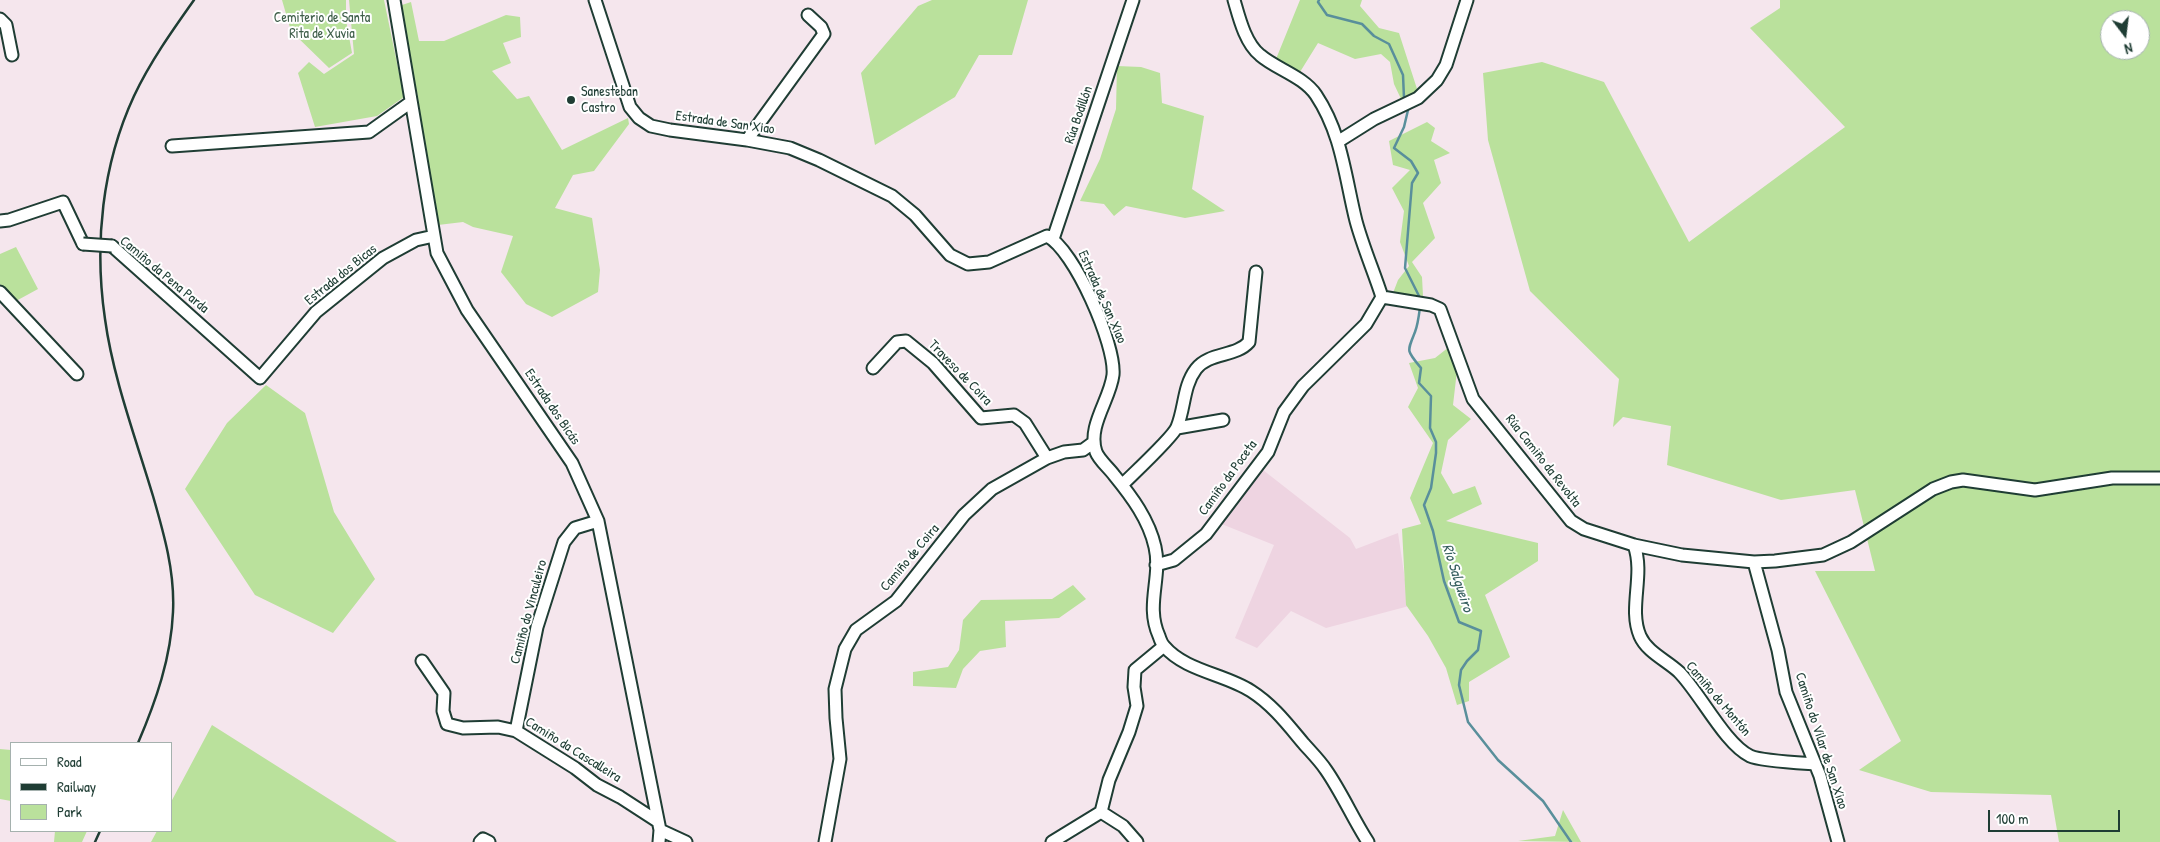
<!DOCTYPE html>
<meta charset="utf-8">
<style>
body{margin:0}
#map{position:relative;width:2160px;height:842px;overflow:hidden;background:#f5e6ed;font-family:"Patrick Hand",sans-serif}
canvas{display:block}
.legend{position:absolute;left:10px;top:742px;width:162px;height:90px;box-sizing:border-box;background:#fff;border:1px solid #a5b1ae;margin:0;padding:6px 9px;list-style:none;font-size:15px;color:#1f3d34}
.legend li{display:flex;align-items:center;gap:10px;height:25px}
.legend b{width:25px;border:1px solid #a5b1ae}
.north{position:absolute;left:2100px;top:10px;width:50px;height:50px;box-sizing:border-box;background:#fff;border:1px solid #a5b1ae;border-radius:50%;rotate:165deg;font-size:14px;font-weight:700;line-height:20px;text-align:center;color:#1f3d34}
.north::after{content:'';display:block;margin:auto;width:18px;height:22px;background:#1f3d34;clip-path:polygon(50% 0,100% 100%,50% 72%,0 100%)}
.scale{position:absolute;left:1988px;top:810px;width:132px;height:22px;box-sizing:border-box;border:2px solid #1f3d34;border-top:0;padding-left:6px;font-size:15px;line-height:18px;white-space:nowrap;color:#1f3d34;-webkit-text-stroke:4px #fff;paint-order:stroke}
</style>
<div id="map">
<canvas width="2160" height="842"></canvas>
<ul class="legend">
<li><b style="height:6px;background:#fff"></b>Road</li>
<li><b style="height:6px;background:#1f3d34"></b>Railway</li>
<li><b style="height:14px;background:#bae19c"></b>Park</li>
</ul>
<div class="north">N</div>
<div class="scale">100 m</div>
</div>
<script>
const c = document.querySelector('canvas').getContext('2d');
c.lineJoin = 'round';
function fillPath(path, color) {
  c.fillStyle = color;
  c.fill(path, 'evenodd');
}
function stroke(path, color, width, dash) {
  c.strokeStyle = color;
  c.lineWidth = width;
  c.lineCap = dash ? 'butt' : 'round';
  c.setLineDash(dash || []);
  c.stroke(path);
}
function drawText(font, color, halo, rows, align = 'center') {
  c.font = font + ' "Patrick Hand",sans-serif';
  c.lineWidth = 4;
  c.setLineDash([]);
  c.textBaseline = 'middle';
  c.strokeStyle = halo;
  c.fillStyle = color;
  for (const [text, x, y, turn = 0] of rows) {
    c.save();
    c.translate(x, y);
    c.rotate((+turn || 0) * Math.PI / 180);
    c.textAlign = isNaN(turn) ? turn : align;
    if (halo) c.strokeText(text, 0, 0);
    c.fillText(text, 0, 0);
    c.restore();
  }
}
const built = new Path2D(`
 M1263,470l87,68 6,11 42,-16 11,73 -83,22 -35,-17 -34,37 -22,-10 39,-93 -55,-22z`);
const green = new Path2D(`
 M282,0h64v20l6,33 -23,15 -38,-37z
 M349,0h35l20,97 -27,19 -62,11 -17,-54 11,-11 15,12 30,-20z
 M932,0h96l-16,55h-33l-24,42 -80,48 -14,-72 57,-67z
 M1300,0h62l-2,6 19,22 20,5 19,59 -16,9 -8,-17 -4,-22 -9,-8 -26,5 -37,-16 -18,29 -24,-13z
 M1780,0h380v842h-101l-8,-47 -120,-3 -72,-22 42,-29 -86,-170h60l-20,-81 -74,10 -114,-35 4,-39 -48,-9 -10,10 6,-48 -89,-88 -42,-151 -5,-67 59,-11 62,20 85,160 156,-115 -95,-99 30,-20zM2110,20h30v30h-30z
 M411,2l8,39h25l62,-26 14,2 1,20 -18,6 8,20 -19,8 25,28 12,-3 33,54 66,-32 1,6 -35,47 -21,4 -18,33 37,10 8,52 -2,22 -46,25 -26,-13 -25,-32 12,-36 -40,-9 -10,-5 -25,3 -12,-61 -8,-67 -19,-91z
 M1117,66l24,1 19,6 2,30 42,13 -12,73 33,22 -40,7 -59,-12 -12,10 -10,-12 -24,-3 20,-42 16,-50z
 M1427,122l8,6 -4,13 19,12 -16,7 7,23 -18,20 12,35 -23,24 10,15 1,19 -30,-3 5,-13 11,-14 -9,-24 4,-31 -12,-23 18,-18 -17,-5 -4,-24z
 M16,247l22,42 -22,12 -16,-17v-30z
 M1449,347l9,15 -5,43 18,14 -23,21 -7,33 12,21 22,-8 7,18 -36,17 92,22v18l-53,34 25,62 -41,25v19l-12,4 -11,-37 -18,-32 -22,-31 -4,-76 19,-5 -11,-26 23,-55 -25,-36 10,-19 -9,-25 26,-5z
 M266,385l39,28 29,99 41,67 -42,54 -78,-38 -70,-106 42,-66z
 M1073,585l13,14 -27,19 -54,3 1,26 -26,4 -17,18 -7,19 -43,-2v-14l35,-5 11,-17 4,-30 18,-20 71,-1z
 M212,725l185,117h-246l6,-11h14v-29z
 M0,749l11,1v51l-11,-2z
 M1563,810l18,32 -63,-1 37,-5z
 M55,831h32l-5,11h-28z`);
const stream = new Path2D(`
 M1319,0l-1,2 9,13 35,9 12,12 15,8 14,31 1,23
 M1408,110l-4,17 -10,21 17,13 7,12 -6,10 -7,85 15,30
 M1420,307c-1,8 -2,17 -5,25 -8,20 -9,18 6,36l-2,15 12,13 -1,32 6,14v11l-5,35 -7,17 9,26 11,50 15,41 22,9 -3,19 -11,11 -6,9 -2,15 9,37 30,38 45,41 28,41`);
const minor = new Path2D(`
 M394,0l43,253 30,57 105,153 26,58 62,309 -1,12
 M595,0l35,107 9,11 12,8 19,4 77,10 43,8 29,12 73,36 23,19 35,40 18,9 21,-2 58,-26c27,13 69,109 66,139 -3,25 -26,51 -17,77 3,8 13,16 18,23 18,22 35,45 41,72 7,31 -10,58 4,89 1,3 3,8 5,10 21,25 61,28 87,45 22,14 37,34 53,53 8,9 16,17 22,26 16,23 27,49 42,72
 M1234,0c5,17 11,43 26,55 16,14 43,21 56,40 26,39 29,82 40,126 7,26 18,51 26,76l49,8 9,4 33,90 98,122 13,8 50,16 48,10 72,7 21,-1 48,-6 28,-13 82,-53 18,-7 12,-2 72,10 77,-12h48
 M0,19l6,6 6,30
 M747,140l77,-106 -3,-7 -13,-12
 M1339,141l35,-22 44,-21 19,-18 9,-15 21,-65
 M172,146l197,-14 42,-30
 M0,221l9,-1 54,-18 20,42
 M1053,239l80,-239
 M112,246l148,132 56,-66 67,-54 33,-18 18,-4
 M0,292l77,82
 M873,368l24,-26 9,-1 27,22 48,55 33,-3 11,8 22,35
 M1177,428l46,-8
 M1122,485c11,-11 51,-48 55,-58 8,-19 6,-41 19,-58 13,-17 40,-12 53,-27l7,-70
 M1634,545c11,30 -6,63 6,91 7,16 26,24 39,36 21,21 46,72 71,84 11,5 51,7 65,8
 M1754,562l24,88 8,42 34,84 18,66
 M1156,565l18,-5 32,-26 62,-82 16,-40 19,-26 63,-62 16,-27
 M422,661l22,32 -1,18 4,13 16,4 35,-1 18,4 59,37 22,17 23,12 37,24
 M516,731l21,-104 27,-85 11,-14 23,-7
 M1101,812l22,14 14,16
 M660,830l26,12
 M480,842l3,-3 6,3
 M825,842l15,-83 -4,-41 -1,-29 10,-40 11,-19 40,-29 68,-86 28,-26 55,-31 17,-6 19,-2 11,-8
 M1052,842l49,-30 8,-32 20,-48 8,-26 -3,-19 1,-17 29,-24`);
const rail = new Path2D(`
 M138,743c18,-42 33,-85 35,-131 2,-40 -9,-78 -20,-116 -17,-57 -40,-118 -48,-177 -11,-75 -3,-154 29,-223 16,-34 38,-65 60,-96
 M95,842l5,-11`);
const minorBridge = new Path2D(`
 M83,244l29,2`);
const markers = [
 [571,100,5,"#1f3d34"]
];
const parkNames = [
 ["Cemiterio de Santa",322,18],
 ["Rita de Xuvia",322,34]
];
const poiNames = [
 ["Sanesteban",581,92],
 ["Castro",581,108]
];
const streetNames = [
 ["Rúa Bodillón",1079,115,-71],
 ["Estrada de San Xiao",725,123,8],
 ["Camiño da Pena Parda",164,275,40],
 ["Estrada dos Bicas",341,275,-39],
 ["Estrada de San Xiao",1102,297,66],
 ["Traveso de Coira",960,373,46],
 ["Estrada dos Bicás",552,407,56],
 ["Rúa Camiño da Revolta",1543,461,52],
 ["Camiño da Poceta",1228,478,-54],
 ["Camiño de Coira",910,558,-50],
 ["Camiño do Vinculeiro",529,612,-75],
 ["Camiño do Montón",1718,699,50],
 ["Camiño do Vilar de San Xiao",1821,741,72],
 ["Camiño da Cascalleira",573,750,32]
];
const waterNames = [
 ["Río Salgueiro",1457,578,72]
];
fillPath(built, '#eed4e1');
fillPath(green, '#bae19c');
stroke(stream, '#598f9b', 2.5);
stroke(minor, '#1f3d34', 15);
stroke(minor, '#fff', 11);
stroke(rail, '#1f3d34', 2.5);
stroke(minorBridge, '#1f3d34', 15, []);
stroke(minorBridge, '#fff', 11);
for (const [x, y, r, color] of markers) {
  const dot = new Path2D();
  dot.arc(x, y, r, 0, 2 * Math.PI);
  c.fillStyle = color;
  c.fill(dot);
  stroke(dot, '#fff', 2);
}
drawText('14px', '#3e5e49', '#fff', parkNames);
drawText('14px', '#1f3d34', '#fff', poiNames, 'left');
drawText('14px', '#1f3d34', '#fff', streetNames);
drawText('italic 15px', '#375f5f', '#fff', waterNames);
</script>
